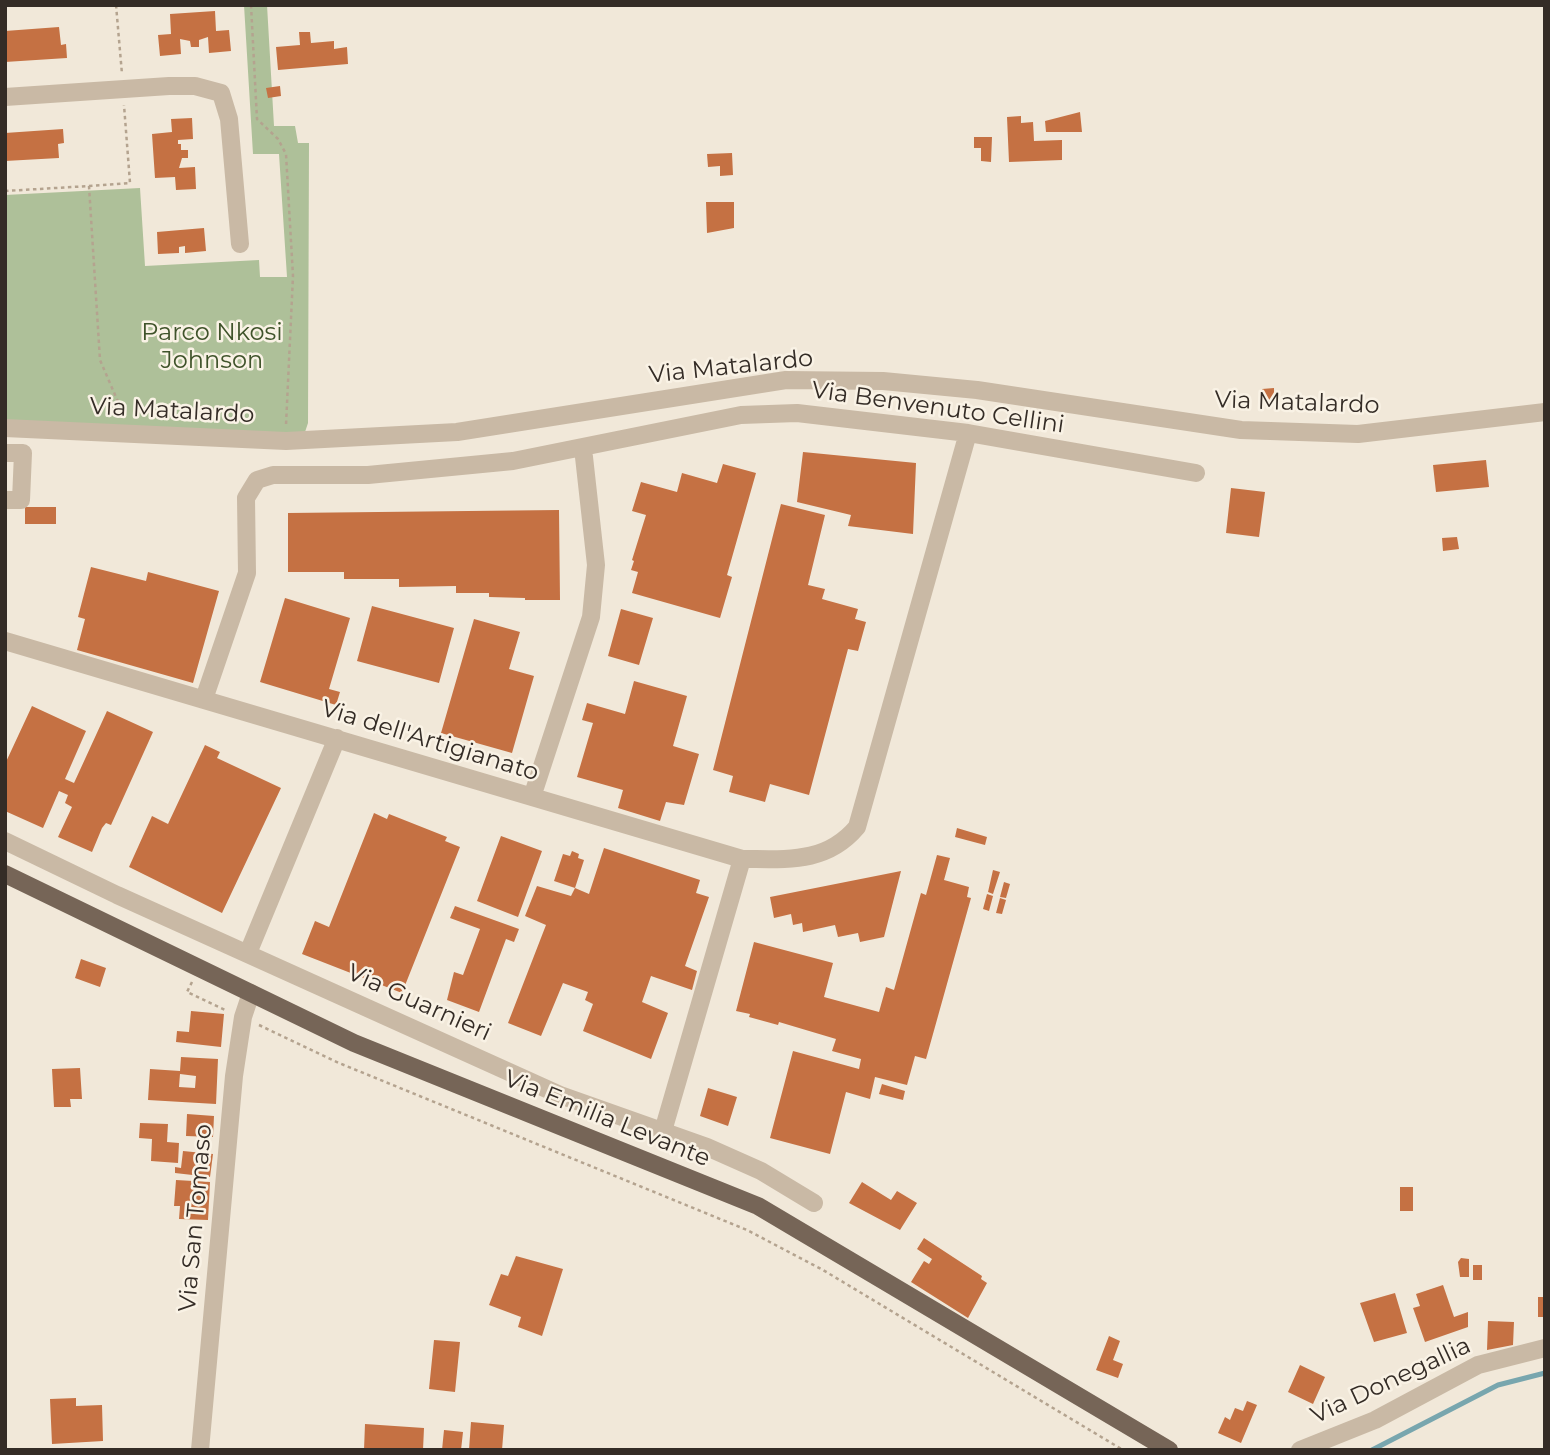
<!DOCTYPE html>
<style>
body{margin:0}
#map{position:relative;width:1550px;height:1455px;overflow:hidden;background:#f1e8d9;font-family:Montserrat,sans-serif}
canvas{display:block}
.frame{position:absolute;inset:0;border:7px solid #342c26;pointer-events:none}
</style>
<div id="map">
<canvas width="1550" height="1455"></canvas>
<div class="frame"></div>
</div>
<script>
const c = document.querySelector('canvas').getContext('2d');
c.lineJoin = 'round';
function fillPath(path, color) {
  c.fillStyle = color;
  c.fill(path, 'evenodd');
}
function stroke(path, color, width, dash) {
  c.strokeStyle = color;
  c.lineWidth = width;
  c.lineCap = dash ? 'butt' : 'round';
  c.setLineDash(dash || []);
  c.stroke(path);
}
function drawText(font, color, halo, rows, align = 'center') {
  c.font = font + ' Montserrat,sans-serif';
  c.lineWidth = 5;
  c.setLineDash([]);
  c.textBaseline = 'middle';
  c.strokeStyle = halo;
  c.fillStyle = color;
  for (const [text, x, y, turn = 0] of rows) {
    c.save();
    c.translate(x, y);
    c.rotate((+turn || 0) * Math.PI / 180);
    c.textAlign = isNaN(turn) ? turn : align;
    if (halo) c.strokeText(text, 0, 0);
    c.fillText(text, 0, 0);
    c.restore();
  }
}
const green = new Path2D(`
 M244,5h23l7,121h21l3,17h11l-1,280 -4,12 -299,-13v-227l135,-7 5,78 114,-6 1,17h27l-8,-123h-26z`);
const stream = new Path2D(`
 M1372,1450l126,-65 47,-12`);
const building = new Path2D(`
 M215,11l1,20 13,-1 2,21 -22,2 -1,-16 -9,3v7h-8l-1,-6 -10,-2 1,15 -21,2 -2,-21 13,-1 -1,-20z
 M59,27l2,18 5,-1 1,14 -62,4v-31z
 M299,32h11l1,11 23,-2v8l13,-2 1,17 -70,6 -2,-23 24,-2z
 M280,86l1,10 -13,2 -2,-10z
 M1080,112l2,20h-36l-1,-11z
 M1021,116v7l12,-1 1,19 28,-1v20l-53,2 -2,-45z
 M192,118l1,21 -15,1v4h3v6h7v8h-6l-3,10 16,-1 1,22 -20,1 -1,-13 -20,1 -3,-44 20,-2 -1,-13z
 M63,129l1,14 -6,1 1,14 -54,3v-28z
 M974,137h18l-1,25 -10,-1v-13h-7z
 M732,153l1,22 -13,1v-10l-12,1 -1,-13z
 M706,202h28v26l-27,5z
 M204,228l2,23 -21,2v-7l-6,1v6l-21,1 -1,-22z
 M1274,388v13h-11l-1,-12z
 M803,452l113,11 -3,71 -65,-8 3,-11 -54,-13z
 M1486,460l3,27 -53,5 -3,-27z
 M723,464l33,9 -29,102 5,2 -12,41 -88,-25 6,-21 -7,-2 3,-9 -2,-1 14,-45 -14,-4 9,-29 36,10 5,-19 35,10z
 M1231,488l34,4 -6,45 -33,-4z
 M781,504l44,11 -17,70 17,4 -3,10 36,10 -3,10 11,3 -8,29 -10,-2 -39,146 -39,-11 -5,18 -36,-10 4,-16 -20,-6z
 M25,507h31v17h-31z
 M559,510l1,90h-35v-2l-36,-1v-4h-33v-7l-57,1v-8h-55v-7h-56v-59z
 M1457,537l2,12 -16,2 -1,-13z
 M91,567l55,14 2,-9 71,19 -26,92 -116,-33 8,-31 -7,-2z
 M285,598l65,20 -21,71 11,3 -4,13 -76,-23z
 M372,606l82,22 -15,55 -82,-22z
 M621,609l32,9 -14,47 -31,-9z
 M474,619l46,13 -11,37 25,7 -22,77 -71,-20z
 M634,681l53,15 -14,50 26,8 -15,51 -18,-3 -6,19 -42,-13 5,-18 -46,-13 16,-54 -11,-3 5,-17 38,11z
 M32,706l54,25 -21,48 9,4 33,-72 46,21 -42,93 -5,-2 -4,5 -10,24 -34,-15 14,-30 -7,-4 3,-8 -9,-4 -16,37 -38,-17v-47z
 M205,745l15,7 -3,6 64,30 -59,125 -93,-46 23,-51 16,8z
 M374,813l13,6 2,-5 58,23 -2,4 15,6 -58,146 -100,-39 13,-33 14,6z
 M957,828l30,9 -2,8 -30,-8z
 M501,836l41,15 -24,66 -41,-16z
 M604,848l96,32 -4,13 13,4 -24,69 12,5 -5,19 -41,-14 -9,26 26,11 -17,46 -68,-28 10,-27 -8,-4 3,-8 -25,-9 -22,53 -33,-13 38,-98 -21,-9 12,-30 34,10 4,-8 -21,-7 9,-27 7,2 2,-5 7,3 -1,4 6,2 -9,28 14,6z
 M937,855l13,3 -6,22 25,7 -2,10 4,1 -45,161 -11,-3 -8,29 -32,-8 -5,22 -24,-7 -16,62 -60,-16 23,-87 66,18 2,-10 -29,-8 4,-12 -57,-17 -1,3 -29,-8 1,-3 -14,-3 18,-69 79,21 -9,34 55,15 7,-25 8,3 27,-97 5,2z
 M993,870l7,2 -7,22 -5,-2z
 M901,871l-17,66 -24,5 -2,-9 -20,4 -3,-12 -32,7 -1,-9 -9,2 -2,-11 -17,4 -4,-21z
 M1004,882l6,2 -4,14 -6,-1z
 M987,894l6,2 -4,15 -6,-2z
 M1000,898l6,2 -4,14 -6,-1z
 M455,906l64,23 -5,13 -8,-3 -27,73 -32,-12 7,-28 9,3 17,-46 -30,-11z
 M81,959l25,9 -6,19 -25,-9z
 M191,1011l33,3 -3,33 -45,-5 1,-11 12,1z
 M181,1057l37,2 -2,45 -68,-4 2,-31 30,2zM180,1074l16,2 -1,12 -16,-1z
 M80,1068l2,31h-12l1,8h-17l-2,-38z
 M882,1084l23,7 -2,9 -24,-6z
 M708,1088l29,9 -9,29 -28,-10z
 M187,1114l27,2 -1,21 -27,-1z
 M140,1123l28,1 -1,18 12,1 -1,20 -27,-2 1,-22 -13,-1z
 M183,1151l30,3 -3,23 -35,-4v-6l6,1z
 M176,1180l34,2 -2,38 -29,-1 1,-13h-6z
 M862,1182l29,18 6,-9 20,12 -17,27 -51,-27z
 M1400,1187h13v24h-13z
 M924,1238l58,38 -1,3 6,4 -19,35 -57,-36 13,-21 5,3 3,-5 -15,-10z
 M516,1256l47,13 -21,67 -24,-9 3,-10 -32,-12 12,-31 7,2z
 M1461,1258l8,1v18h-9l-2,-15z
 M1473,1265h9v15h-9z
 M1443,1285l11,32 14,-5v15l-43,15 -12,-34 7,-2 -4,-12z
 M1395,1293l12,40 -33,9 -14,-39z
 M1538,1297h7v20h-7z
 M1488,1321l26,1 -1,23 -26,5z
 M1109,1336l11,5 -7,19 10,4 -5,14 -22,-8z
 M434,1340l26,2 -5,50 -26,-3z
 M1300,1365l25,12 -12,27 -25,-12z
 M76,1398v8l26,-1 1,36 -51,3 -2,-45z
 M1247,1401l10,4 -16,38 -23,-10 7,-16 5,3 5,-12 8,3z
 M471,1422l33,3 -2,25h-33z
 M365,1424l59,4 -1,22h-59z
 M444,1430l19,2 -2,18h-19z`);
const path = new Path2D(`
 M116,5l6,69
 M251,5l6,114 21,20 8,15 7,122 -7,149
 M89,186l41,-3 -6,-78
 M5,191l84,-5 11,174 25,58
 M192,982l-5,10 40,19
 M259,1025l80,38 408,167 76,40 300,180`);
const minor = new Path2D(`
 M5,97l164,-11h26l26,7 8,26 11,125
 M5,428l281,13 171,-9 329,-52 97,1 94,9 264,40 117,4 187,-22
 M5,453h18l-2,47h-16
 M5,641l737,218c44,0 84,5 115,-32l111,-394
 M204,699l43,-126 -1,-75 11,-18 16,-5h95l145,-14 228,-46 56,-2 171,20 228,40
 M532,797l59,-180 5,-52 -13,-117
 M5,841l112,54 443,200 147,52 54,24 53,32
 M248,953l89,-215
 M663,1131l79,-272
 M200,1450l34,-374 9,-59 8,-24
 M1300,1450l75,-30 103,-55 67,-17`);
const major = new Path2D(`
 M5,874l349,169 404,163 411,244`);
const parkNames = [
 ["Parco Nkosi",212,333],
 ["Johnson",212,361]
];
const streetNames = [
 ["Via Matalardo",731,367,-6],
 ["Via Matalardo",1297,403,2],
 ["Via Benvenuto Cellini",938,408,8],
 ["Via Matalardo",172,411,3],
 ["Via dell'Artigianato",430,741,17],
 ["Via Guarnieri",419,1003,24],
 ["Via Emilia Levante",607,1119,22],
 ["Via San Tomaso",196,1218,-85],
 ["Via Donegallia",1391,1381,-25]
];
fillPath(green, '#aec099');
stroke(stream, '#78a6ae', 5);
fillPath(building, '#c57143');
stroke(path, '#b4a38f', 2.5, [3.5, 3.5]);
stroke(minor, '#c9b9a5', 18);
stroke(major, '#766557', 18);
drawText('24px', '#3f532a', '#f9f2e5', parkNames);
drawText('24px', '#342c26', '#f9f2e5', streetNames);
</script>
